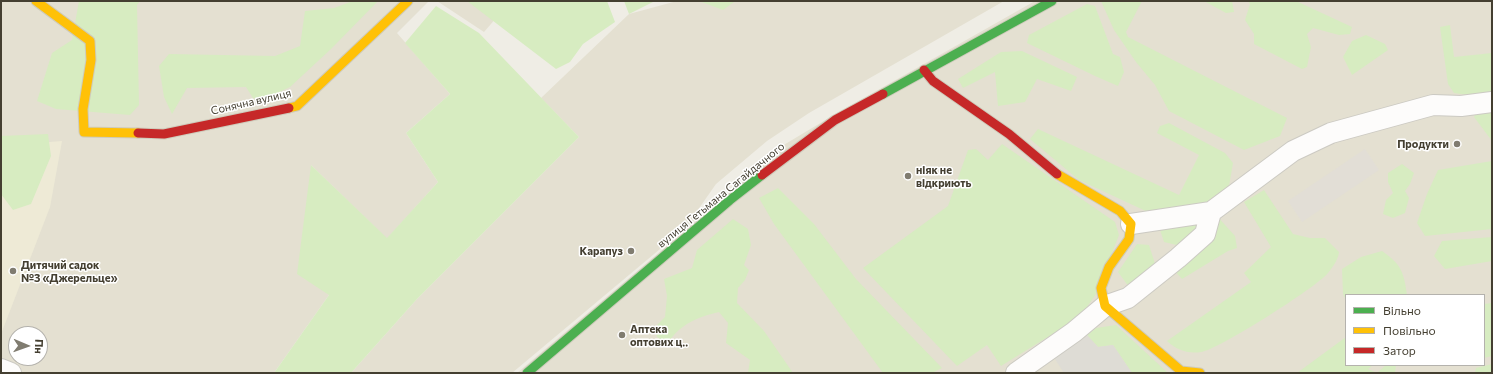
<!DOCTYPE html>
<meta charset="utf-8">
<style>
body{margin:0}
#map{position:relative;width:1493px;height:374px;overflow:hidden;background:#efede5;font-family:Commissioner,sans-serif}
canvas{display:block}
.frame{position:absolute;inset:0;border:2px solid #443f31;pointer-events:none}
.legend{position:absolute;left:1345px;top:294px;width:140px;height:72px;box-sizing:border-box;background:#fff;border:1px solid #b4b2ad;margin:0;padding:5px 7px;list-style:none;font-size:12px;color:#443f31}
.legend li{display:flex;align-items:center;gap:8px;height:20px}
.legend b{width:20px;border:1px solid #b4b2ad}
.north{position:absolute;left:8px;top:326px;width:40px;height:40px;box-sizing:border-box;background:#fff;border:1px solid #b4b2ad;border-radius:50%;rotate:92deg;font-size:11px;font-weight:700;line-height:16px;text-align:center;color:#443f31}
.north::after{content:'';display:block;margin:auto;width:14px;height:18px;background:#807c70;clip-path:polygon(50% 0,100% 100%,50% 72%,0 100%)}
</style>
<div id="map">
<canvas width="1493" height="374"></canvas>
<div class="frame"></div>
<ul class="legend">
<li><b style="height:5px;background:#4caf50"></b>Вільно</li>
<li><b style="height:5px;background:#ffc107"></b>Повільно</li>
<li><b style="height:5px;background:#c62828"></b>Затор</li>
</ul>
<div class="north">Пн</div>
</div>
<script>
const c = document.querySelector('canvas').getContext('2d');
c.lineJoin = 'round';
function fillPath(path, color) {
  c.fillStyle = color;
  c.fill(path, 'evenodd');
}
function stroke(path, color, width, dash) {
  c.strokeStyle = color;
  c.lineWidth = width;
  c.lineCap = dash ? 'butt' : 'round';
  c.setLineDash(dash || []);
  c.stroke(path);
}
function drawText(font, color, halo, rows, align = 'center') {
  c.font = font + ' Commissioner,sans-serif';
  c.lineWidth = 3;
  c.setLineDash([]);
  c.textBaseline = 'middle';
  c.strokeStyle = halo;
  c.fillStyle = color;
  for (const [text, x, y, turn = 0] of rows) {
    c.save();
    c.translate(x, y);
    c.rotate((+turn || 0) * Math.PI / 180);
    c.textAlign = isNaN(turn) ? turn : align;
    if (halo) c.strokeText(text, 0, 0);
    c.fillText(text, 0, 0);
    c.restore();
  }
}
const residential = new Path2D(`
 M1,1h428l-32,32 53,61 -44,39 32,49 -51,57 -76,-74 18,130 -55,78h-273zM16,334h24v24h-24z
 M437,1h74l-27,31z
 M677,1h327l-195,112 -42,28 -51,43 -21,30 2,4 -185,155h-161l66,-74 162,-162 -38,-39 88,-84z
 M1035,1h457v372h-975l210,-178 50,-46 55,-33zM1346,295h138v70h-138z`);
const industrial = new Path2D(`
 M1365,149l14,21 -77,52 -14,-21z`);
const education = new Path2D(`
 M62,141l-12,66 -49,127v-188z`);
const green = new Path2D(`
 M79,1h61l-3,4 2,100 -9,10 -74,-6 -19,-8 15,-48 20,-13z
 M353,1h25l-47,48 -41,38 -30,14 -7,-3 -7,-11 -59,1 -15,26 -8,-17 -5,-31 10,-12 106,2 25,-10 5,-35 29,-3z
 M467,1h140l8,21 -32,22 -13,18 -14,7z
 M624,1h31l-26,13z
 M699,1h34l1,1 -11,8z
 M1101,1h41l-16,31 2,5 159,81 -7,18 -36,14 -75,-39 -14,-26 -19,-23 -22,-32z
 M1204,1h28l2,11 -8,1z
 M1248,1h48l56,26 -2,7 -11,1 -26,-7 -6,6 4,13 -4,20 -5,2 -48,-25v-10l-9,-14 5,-16z
 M1087,4l8,2 18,48 7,3 4,15 -6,14 -23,-10 -68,-33 2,-8z
 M436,6l43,27 100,104 -162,162 -66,74h-77l55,-78 -32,-21 14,-109 76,73 51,-56 -32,-49 44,-39 -45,-51z
 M1450,25l4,32 38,-4v88l-18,-24 7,-20 -27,-4 -6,-9 -8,-57z
 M1366,35l19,9 3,6 -36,25 -9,-18 9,-16z
 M1022,51l55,26 -6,14 -34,-12 -12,23 -27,4 -3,-34 -32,16 -5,-9 43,-27z
 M1169,123l56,30 8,10 -4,23 -29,21 -50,6 -71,-33 -49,-41 8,-10 141,66 20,-40 -42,-22 3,-7z
 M48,134l3,22 -20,48 -18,6 -12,-16v-58z
 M1002,144l113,78 4,13 -23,59 -16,23 -79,49 -14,-21 -30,21 -94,-98 85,-62 20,-56 8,-1 12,11z
 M1492,161v68l-67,7 -8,-13 10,-29 11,-24z
 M1402,164l12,9 -4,11 -5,7 4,7 -4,15 -12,5 -10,-4 3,-14 7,-7 -5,-11v-9z
 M778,188l36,36 42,55 86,89 -10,5h-49l-109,-149 -15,-26z
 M1264,190l29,44 17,4h15l14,14c-1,8 -6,15 -11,21 -11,14 -112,78 -127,79 -14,2 -24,-2 -34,-11l84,-59 -7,-9 27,-26 -27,-45z
 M1216,215l19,21 2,12 -9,3 -46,28 -10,-11 9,-22 -17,-4 -4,-12z
 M733,219l15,10 3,16 -7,20 5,5 -4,10 -7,8 -1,15 27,28 29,42h-45l2,-13 -24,-17 2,-20 -9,-11c-21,5 -39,12 -51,31l-11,-6 -2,-10 10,-10 2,-21 -3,-17 28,-11 5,-18z
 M1492,237v24l-47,8 -11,-13 8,-15z
 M1137,244l12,1 8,25 -28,17 -11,-15z
 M1382,251c19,13 22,21 25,44h-61v5l-3,-6 -1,-25 19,-12z
 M1492,303l-1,26 1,27 -8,2v-54z
 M1116,325l52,48h-36l-19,-28 -15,2 -11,-12 9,-7z
 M1346,337v28h27l-5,4 9,4 9,-8h10l-1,8h-98z
 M1492,364v9h-17l1,-5z`);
const parking = new Path2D(`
 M1087,335l11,12 15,-2 19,28h-68l-11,-17z`);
const street = new Path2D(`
 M1131,224l80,-12 82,-61 38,-18 102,-28 28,1 31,-4
 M1,369l10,4
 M1016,373l58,-41 31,-26 23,-8 50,-40 27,-24 6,-22`);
const fast = new Path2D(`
 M883,94l169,-93
 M527,373l203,-173 32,-25`);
const slow = new Path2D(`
 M36,1l54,40 1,19 -8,49 1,23 54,1
 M289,108l8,-2 111,-105
 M1057,174l63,37 11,13 -2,15 -20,28 -8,21 4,18 76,65 19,2`);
const jam = new Path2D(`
 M924,70l9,11 76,53 48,40
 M138,133l26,1 125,-26
 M762,175l73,-55 48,-26`);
const markers = [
 [1457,144,4,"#807c70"],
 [908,176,4,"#807c70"],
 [631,251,4,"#807c70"],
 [13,271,4,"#807c70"],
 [622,335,4,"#807c70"]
];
const streetNames = [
 ["Сонячна вулиця",251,102,-13],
 ["вулиця Гетьмана Сагайдачного",721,195,-39]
];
const poiNames = [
 ["Продукти",1449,144,"right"],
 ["ніяк не",916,170],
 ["відкриють",916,183],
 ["Карапуз",623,251,"right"],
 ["Дитячий садок",21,265],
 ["№3 «Джерельце»",21,278],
 ["Аптека",630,329],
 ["оптових ц‥",630,342]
];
fillPath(residential, '#e4e0d1');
fillPath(industrial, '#e2ded6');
fillPath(education, '#eeead6');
fillPath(green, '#d7ecc1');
fillPath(parking, '#dedcd5');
stroke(street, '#cccac3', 22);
stroke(fast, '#cecbbb', 11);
stroke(slow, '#cecbbb', 11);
stroke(jam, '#cecbbb', 11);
stroke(street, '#fdfcfb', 20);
stroke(fast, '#4caf50', 9);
stroke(slow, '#ffc107', 9);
stroke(jam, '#c62828', 9);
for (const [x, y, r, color] of markers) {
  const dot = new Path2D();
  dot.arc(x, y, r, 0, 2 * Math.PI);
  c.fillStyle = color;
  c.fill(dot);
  stroke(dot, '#fff', 1.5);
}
drawText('11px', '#443f31', '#fff', streetNames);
drawText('bold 11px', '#443f31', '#fff', poiNames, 'left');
</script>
